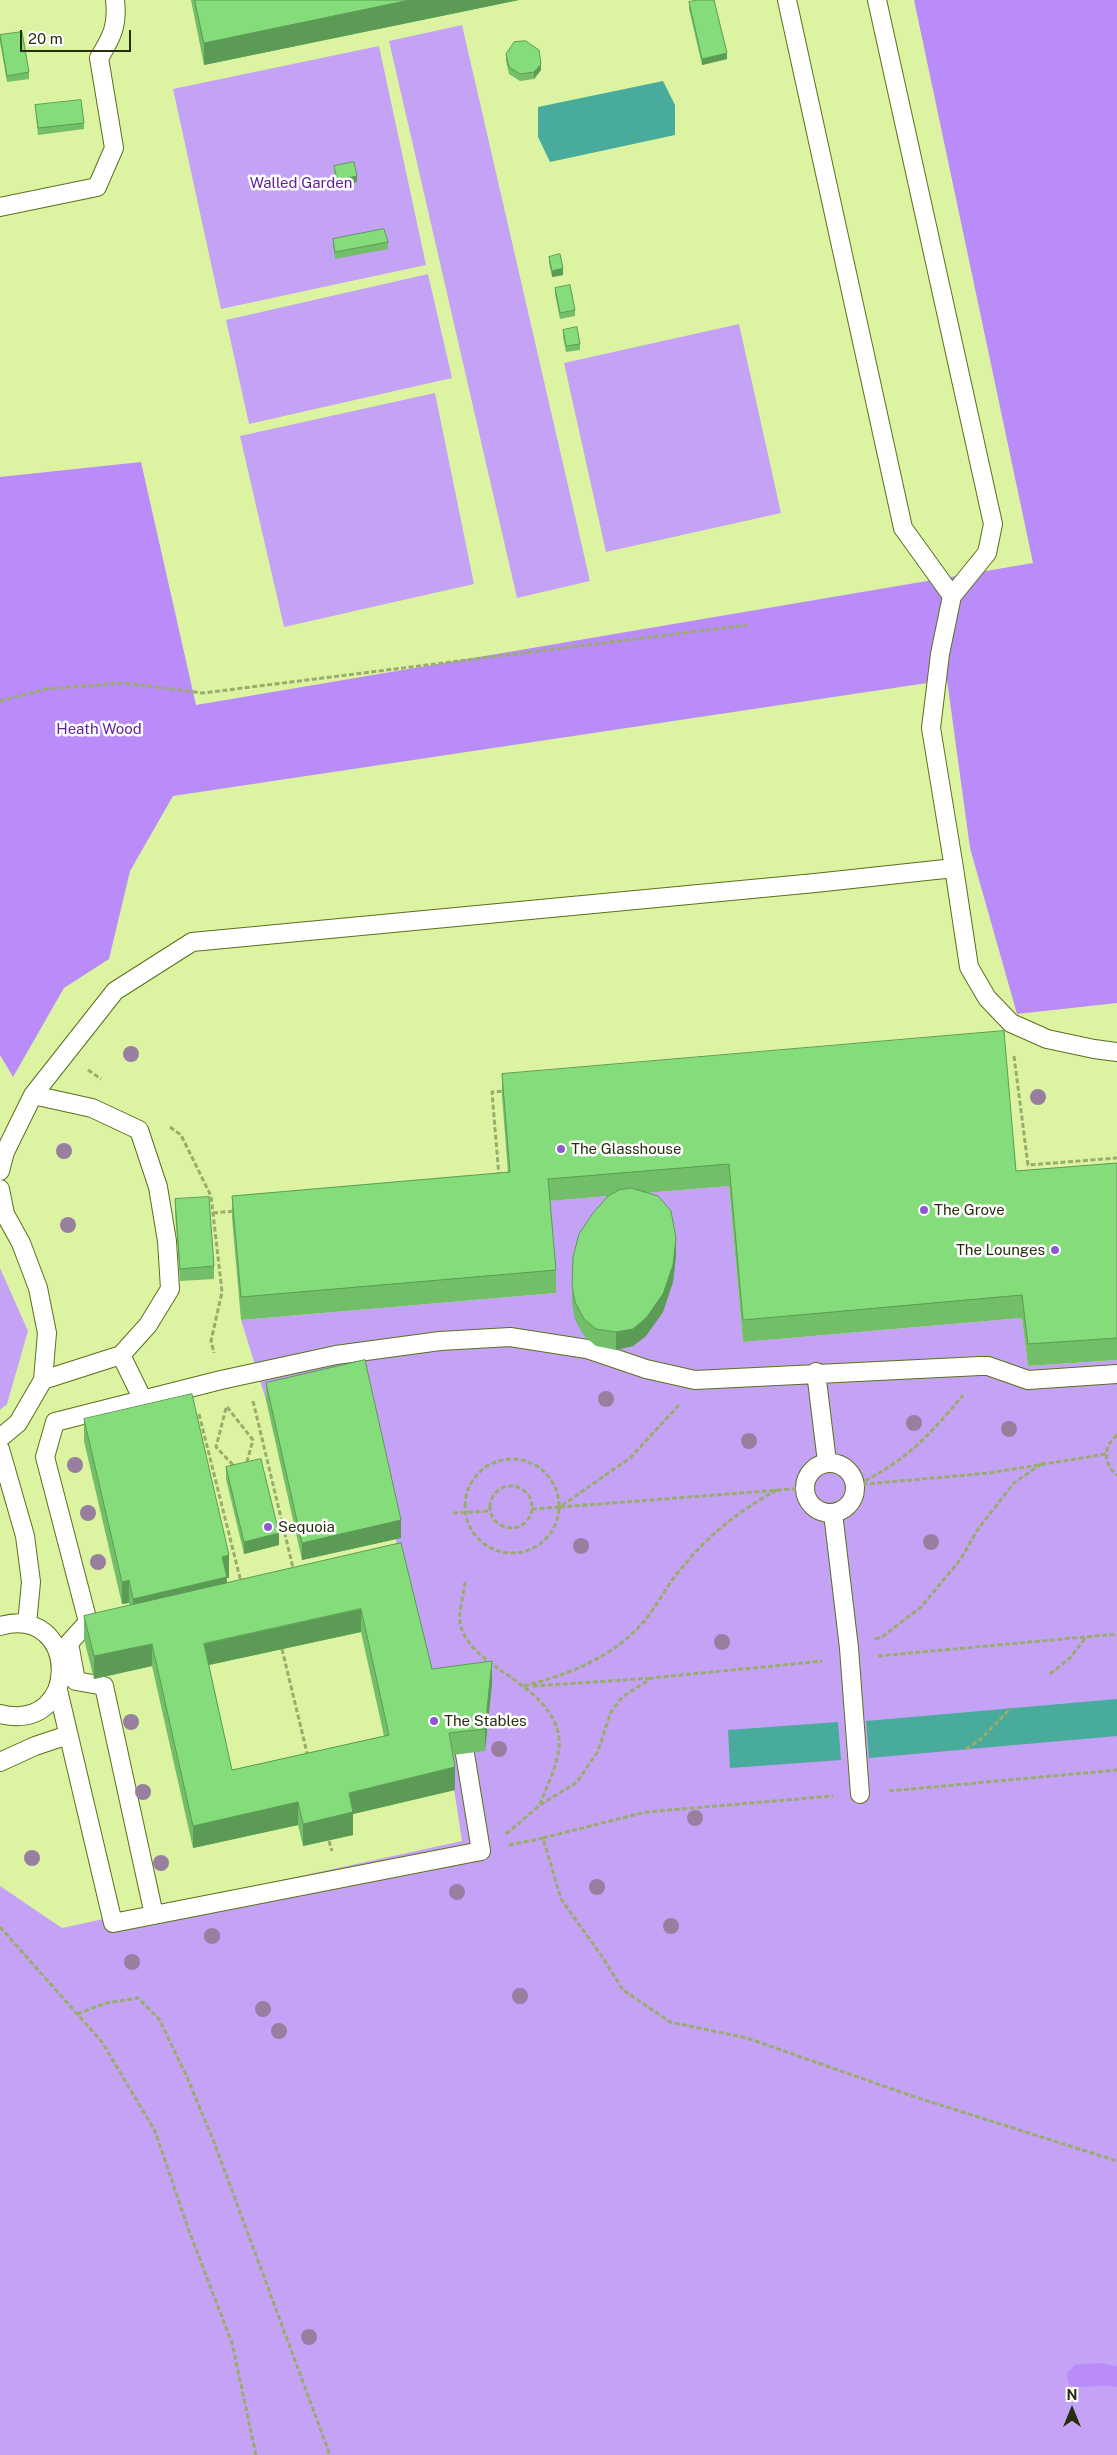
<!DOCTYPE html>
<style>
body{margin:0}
#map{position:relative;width:1117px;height:2455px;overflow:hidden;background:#dcf4a1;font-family:"Public Sans",sans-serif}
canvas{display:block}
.north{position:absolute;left:1047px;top:2385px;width:50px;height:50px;-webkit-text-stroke:4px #fff;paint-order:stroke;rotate:0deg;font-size:14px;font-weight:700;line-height:20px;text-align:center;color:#262e0c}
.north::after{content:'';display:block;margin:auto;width:18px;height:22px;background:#262e0c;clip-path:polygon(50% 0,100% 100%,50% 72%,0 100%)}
.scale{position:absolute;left:20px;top:30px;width:111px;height:22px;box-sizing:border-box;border:2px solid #262e0c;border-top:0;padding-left:6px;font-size:15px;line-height:18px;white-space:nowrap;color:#262e0c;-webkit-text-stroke:4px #fff;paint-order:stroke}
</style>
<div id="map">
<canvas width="1117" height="2455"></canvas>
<div class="north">N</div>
<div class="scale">20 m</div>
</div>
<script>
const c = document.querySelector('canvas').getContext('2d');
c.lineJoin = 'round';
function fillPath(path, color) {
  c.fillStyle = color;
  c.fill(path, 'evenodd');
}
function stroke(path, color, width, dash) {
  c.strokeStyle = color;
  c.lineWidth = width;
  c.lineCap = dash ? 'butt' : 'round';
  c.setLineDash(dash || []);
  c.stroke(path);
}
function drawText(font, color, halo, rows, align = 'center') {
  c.font = font + ' "Public Sans",sans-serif';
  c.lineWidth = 5;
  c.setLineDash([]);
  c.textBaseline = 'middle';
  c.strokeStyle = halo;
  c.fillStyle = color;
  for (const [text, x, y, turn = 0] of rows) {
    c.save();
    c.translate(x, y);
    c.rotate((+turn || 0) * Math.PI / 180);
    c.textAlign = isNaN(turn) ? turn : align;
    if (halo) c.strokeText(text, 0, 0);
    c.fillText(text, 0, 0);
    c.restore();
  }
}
const green = new Path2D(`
 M462,25l128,556 -73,17 -128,-557z
 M379,46l47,219 -205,44 -48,-220z
 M428,274l24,104 -203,46 -23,-104z
 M739,324l42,189 -175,39 -42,-189z
 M435,393l39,191 -190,43 -44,-191z
 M729,1186l14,156 279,-24 6,48 89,-6v1095h-1117v-569l62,42 400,-87 -13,-85 -48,-190 -36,-188 -99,22 -25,-80 315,-27 -8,-92z
 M0,1268l28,63 -21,73 -7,6z`);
const forest = new Path2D(`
 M914,0h203v1003l-100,11 -47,-166 -23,-168 -774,116 -43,75 -21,88 -45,29 -51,89 -13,-22v-578l141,-15 55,243 837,-142z
 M1098,2363l19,3v21c-17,-4 -32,3 -48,-2l-2,-12 8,-8z`);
const water = new Path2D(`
 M663,81l12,24v30l-125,27 -12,-25v-30z
 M1117,1699v37l-248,22 -3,-37z
 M838,1722l3,38 -111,8 -2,-38z`);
const path = new Path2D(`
 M0,701l46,-12 77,-6 80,10 544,-68
 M1014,1056l14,109 89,-7
 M88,1070l13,9
 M170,1127l11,8 30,61 11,96 -11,49 3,12
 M499,1177l-7,-85 13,-1
 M213,1213l22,-2
 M253,1401l41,171
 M679,1405l-49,53 -70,49 245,-19
 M227,1407l26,33 -7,25
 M226,1408l-10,39 20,21
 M199,1414l42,168
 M1117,1435c-14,11 -14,29 0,40
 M465 1506a47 47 0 1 1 94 0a47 47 0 1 1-94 0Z
 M858,1484c47,-22 72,-49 105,-89
 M855,1485l134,-12 117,-19
 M490 1507a21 21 0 1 1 42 0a21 21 0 1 1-42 0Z
 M532,1509l28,-2
 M453,1513l37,-2
 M465,1582c-1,13 -8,33 -4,45 5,17 21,30 35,40 29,20 71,46 62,87 -3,17 -12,34 -18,50
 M875,1639l7,-2 39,-30 39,-47 18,-31 36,-46 30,-21
 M282,1649l26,108
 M878,1656l239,-22
 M1050,1674l20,-16 16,-21
 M524,1686c42,-11 83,-26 114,-58 15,-15 25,-36 38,-53 29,-37 60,-63 101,-85
 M533,1686l119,-8
 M966,1749l15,-10 30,-31
 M889,1791l228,-21
 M506,1834l34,-29 37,-23 21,-31 13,-39 11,-15 30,-19 170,-17
 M543,1838l103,-26 187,-16
 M329,1841l3,10
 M509,1845l34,-7 18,61 42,59 20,32 47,32 77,16 162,57 208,66
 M0,1927l102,115 53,89 34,100 43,112 24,112
 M77,2014l29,-11 32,-5 21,21 28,58 27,65 116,313`);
const service = new Path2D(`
 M787,0l116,528 49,68
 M877,0l116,524 -6,29 -35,43 -12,58 -9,74 23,140
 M0,207l97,-20 17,-39 -15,-90c13,-21 19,-33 16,-58
 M33,1095l59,13 47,22 19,57 9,54 3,48 -22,36 -27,30 -78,25
 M0,1171l5,-19 28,-57 82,-104 77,-49 623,-59 139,-15 15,99 18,31 24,25 36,16 47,10 23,3
 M0,1189l5,25 16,29 17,45 9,45 -4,47 -25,43 -18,15
 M121,1355l22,45
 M816,1372l11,90
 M0,1449l25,87 6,46 -4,42
 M805 1488a25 25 0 1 1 50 0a25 25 0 1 1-50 0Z
 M833,1513l16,135 11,146
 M0,1626c79,-23 83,108 0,88
 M58,1690l55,233 368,-72 -16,-97
 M0,1762l35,-16 33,-11
 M154,1915l-50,-229 -28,-5 -7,-38 19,-21 -43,-165 10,-35 166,-42 115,-25 104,-14 70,-4 77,12 59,20 49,11 285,-14h8l40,14 89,-6`);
const trees = [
 [131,1054],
 [1038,1097],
 [64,1151],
 [68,1225],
 [606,1399],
 [914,1423],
 [1009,1429],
 [749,1441],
 [75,1465],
 [88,1513],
 [931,1542],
 [581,1546],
 [98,1562],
 [722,1642],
 [131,1722],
 [499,1749],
 [143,1792],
 [695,1818],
 [32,1858],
 [161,1863],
 [597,1887],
 [457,1892],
 [671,1926],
 [212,1936],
 [132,1962],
 [520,1996],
 [263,2009],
 [279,2031],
 [309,2337]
];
const wall = new Path2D(`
 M191,0h328l-315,65z
 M689,2l38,57 -25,6 -13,-56z
 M0,35l29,37v7l-22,3 -7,-40z
 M506,54l35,16 -7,9 -14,2 -11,-7 -3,-13z
 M35,105l49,18v6l-46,6z
 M334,166l23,16 -20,5 -3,-15z
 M333,239l55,3v7l-53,10 -2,-14z
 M549,257l14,18 -11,2 -3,-14z
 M555,288l20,22v6l-15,3 -5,-25z
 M563,330l17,14v6l-14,2 -3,-15z
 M502,1074l514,97 101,-8v197l-89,6 -6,-48 -279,24 -14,-156 -83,7 30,63 -3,26 -10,30 -17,24 -13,10 -17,4 -20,-4 -12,-10 -9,-16 -3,-18v-17l36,-89 -58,5 6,69v23l-315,27 -9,-102v-22l276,-23 -6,-77z
 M175,1199l39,67v13l-34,2 -5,-69z
 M266,1383l135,155 -99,22 -36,-160z
 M84,1419l145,159h-2v5l174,-40 31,126 60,14 -7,68 -32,4 2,35 -102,24v21l-50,11 -5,-21 -105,23 -41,-182 -58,13 -10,-40v-23l46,-10 -1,-3 -7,1 -38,-163zM361,1632l23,104 -152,34 -23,-105z
 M226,1467l53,78 -35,9 -18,-75z`);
const shadedWall = new Path2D(`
 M410,0h109l-315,65v-22z
 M727,53v6l-25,6v-6z
 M541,64v6l-7,9v-7z
 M357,176v6l-20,5v-7z
 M563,268v7l-11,2v-6z
 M676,1238v18l-3,26 -10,30 -17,24 -13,10 -17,4v-18z
 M401,1520v18l-99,22v-17z
 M279,1533v12l-35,9v-12z
 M229,1555v23h-2v21l-94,22v-22l89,-42z
 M129,1580v23l-7,1v-22z
 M361,1609v23l-157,34v-22z
 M152,1644v22l-58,13v-23z
 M492,1661v22l-7,68v-22z
 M455,1767v23l-102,24v21l-50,11v-22l46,-31z
 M298,1802v23l-105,23v-22z`);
const building = new Path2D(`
 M195,0h215l-206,43z
 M698,0h16l13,53 -25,6 -13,-57z
 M22,32l7,40 -22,4 -7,-41z
 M526,41l13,9 2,14 -7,8 -14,2 -11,-7 -3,-13 8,-12z
 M81,100l3,23 -46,5 -3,-23z
 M354,162l3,14 -20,4 -3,-14z
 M384,229l4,13 -53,10 -2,-13z
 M560,254l3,14 -11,3 -3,-14z
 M570,285l5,25 -15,3 -5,-25z
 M577,327l3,17 -14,2 -3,-16z
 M1004,1031l12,140 101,-8v175l-89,6 -6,-49 -279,25 -14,-156 -181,15 8,91 -315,27 -9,-101 278,-24 -8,-98z
 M631,1188l27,8 13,15 5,27 -3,27 -10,29 -17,24 -13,11 -17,3 -20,-3 -12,-10 -9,-17 -3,-17 1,-28 6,-23 14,-21 15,-17 11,-6z
 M209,1197l5,69 -34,3 -5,-70z
 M365,1360l36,160 -99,23 -36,-160z
 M192,1394l37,161 -7,2 5,20 -94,22 -4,-19 -7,2 -38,-163z
 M261,1459l18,74 -35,9 -18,-75z
 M401,1543l31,126 60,-8 -7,68 -36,4 6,34 -106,26 4,19 -50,12 -5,-22 -105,24 -41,-182 -58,12 -10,-40zM361,1609l28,126 -157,35 -28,-126z`);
const markers = [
 [561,1149,5,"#8e58d0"],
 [924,1210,5,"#8e58d0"],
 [1055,1250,5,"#8e58d0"],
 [268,1527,5,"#8e58d0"],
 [434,1721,5,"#8e58d0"]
];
const parkNames = [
 ["Walled Garden",301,183],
 ["Heath Wood",99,729]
];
const poiNames = [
 ["The Glasshouse",571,1149],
 ["The Grove",934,1210],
 ["The Lounges",1045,1250,"right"],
 ["Sequoia",278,1527],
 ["The Stables",444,1721]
];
fillPath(green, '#c4a3f6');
fillPath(forest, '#ba8cfa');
fillPath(water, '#48ab9c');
stroke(service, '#5c6f1c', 20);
stroke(path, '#9aac6b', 3, [5, 2.5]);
stroke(service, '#fff', 18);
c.fillStyle = '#987fa0';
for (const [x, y] of trees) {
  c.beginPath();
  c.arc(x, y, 8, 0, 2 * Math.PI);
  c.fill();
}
fillPath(wall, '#72be69');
fillPath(shadedWall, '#5c9b55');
fillPath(building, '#84dd7a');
stroke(building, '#5c9b55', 1);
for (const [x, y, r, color] of markers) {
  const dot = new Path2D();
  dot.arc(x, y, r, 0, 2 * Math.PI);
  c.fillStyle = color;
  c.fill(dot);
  stroke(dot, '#fff', 2);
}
drawText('15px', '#611f9f', '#fff', parkNames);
drawText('15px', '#262e0c', '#fff', poiNames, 'left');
</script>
